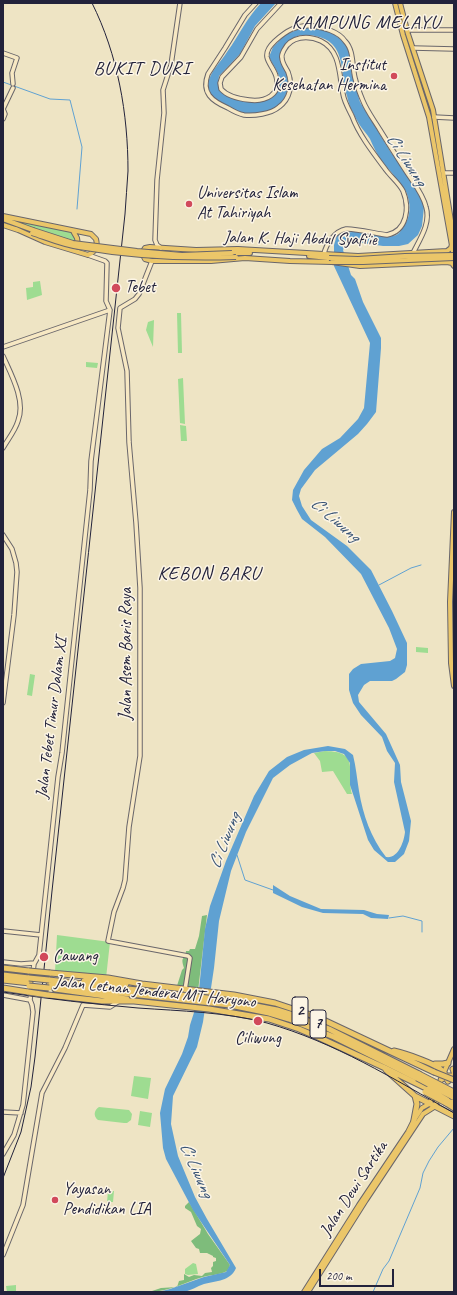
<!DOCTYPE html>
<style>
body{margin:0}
#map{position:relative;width:457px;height:1295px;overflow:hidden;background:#eee4c4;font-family:Caveat,sans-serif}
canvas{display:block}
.frame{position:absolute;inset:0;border:4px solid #22223b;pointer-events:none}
.scale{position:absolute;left:319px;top:1269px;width:75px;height:18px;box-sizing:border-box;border:2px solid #22223b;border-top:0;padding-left:5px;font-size:12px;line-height:14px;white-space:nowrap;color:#22223b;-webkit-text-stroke:3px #fcf5e5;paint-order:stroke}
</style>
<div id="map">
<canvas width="457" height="1295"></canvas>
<div class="frame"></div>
<div class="scale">200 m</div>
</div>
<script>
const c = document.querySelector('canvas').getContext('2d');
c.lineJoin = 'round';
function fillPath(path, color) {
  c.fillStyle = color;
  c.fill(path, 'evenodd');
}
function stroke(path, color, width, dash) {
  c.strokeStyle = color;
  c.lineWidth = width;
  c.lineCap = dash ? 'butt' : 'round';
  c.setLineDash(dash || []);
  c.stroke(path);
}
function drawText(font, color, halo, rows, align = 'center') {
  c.font = font + ' Caveat,sans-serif';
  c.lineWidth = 3;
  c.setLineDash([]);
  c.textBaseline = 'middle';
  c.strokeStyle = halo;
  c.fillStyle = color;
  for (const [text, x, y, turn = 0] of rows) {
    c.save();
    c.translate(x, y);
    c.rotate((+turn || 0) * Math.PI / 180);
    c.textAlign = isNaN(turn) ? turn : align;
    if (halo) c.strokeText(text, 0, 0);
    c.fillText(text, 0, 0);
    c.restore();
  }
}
const green = new Path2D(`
 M3,216l70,15 5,13 -46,-11 -29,-8z
 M40,281l2,14 -15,5 -1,-12 7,-1v-5z
 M177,313h4l1,40h-4z
 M154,320l-1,27 -7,-17 2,-8z
 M86,362l12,1 -1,5 -11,-1z
 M183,378l2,46 -5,-1 -2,-44z
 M180,425l6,1 1,15h-6z
 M416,647l12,1v5l-12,-1z
 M30,674l5,1 -3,21 -5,-1z
 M325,751c36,1 21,18 27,43h-5l-14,-23 -11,1 -2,-11 -6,-8z
 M57,935l53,7 -4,36 -51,-6z
 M134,1076l17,2 -3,21 -17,-3z
 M99,1107l30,3 3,4 -1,6 -4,3h-3l-26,-3c-5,-4 -4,-10 1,-13z
 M140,1111l12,2 -2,14 -12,-2z
 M108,1191h6l-1,11h-6z
 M193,1263l3,1 2,10 -10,1 -3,-1v-5z
 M16,1285v7h-9l-1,-6z`);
const forest = new Path2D(`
 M207,915l-9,76 -22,-2 6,-19 2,-2c-4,-13 1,-7 2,-17h3l1,-2h5l4,-13 3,-20z
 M189,1202l19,32 22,31c-1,3 -2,6 -5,7 -7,3 -15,3 -22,5 -18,5 -34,15 -54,15l12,-4 16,-1 2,-6 5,-1v-6l5,3 5,-2 8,1 3,-3 7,-1 -1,-4 2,-2v-4l3,-1v-3l-3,-1v-1l-6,-3h-7l-1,-4 -3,-1 -5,-7 9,-7 1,-5 -4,-3 -6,-14 -6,-4v-2z`);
const water = new Path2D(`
 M261,3h15l-21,23 -15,28 -21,22 -1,9 4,8c15,3 45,17 55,-1 2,-5 3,-10 2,-16 -2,-6 -7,-13 -10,-19l4,-10 12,-12 14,-6 9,-2 23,5 13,10 5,7 2,22 9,31 30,49 29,41 5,15 -2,19 -4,9 -10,9 -9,2h-16l-35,-5 -5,9 8,25 4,4 8,23 18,36v10l-5,64 -9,12 -9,10 -43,36 -14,19 -2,7 3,10 9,14 36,26 24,24 21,41 15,32v22l-2,7 -9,7 -4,2h-22l-6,4 -6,10 1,7 27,32 14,31 1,17 10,39 -2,20 -5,13 -9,8h-7l-14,-12 -6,-10 -14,-43 -4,-12v-22l-6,-9 -9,-3h-10l-13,2 -22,12 -17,13 -27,54 -15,39 -12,50 -5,47 -3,20 -5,13 -3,21 -6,25 -24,49 -2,28 7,32 17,41 12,22 29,49c-5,13 -20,13 -32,16 -7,2 -13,7 -21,8 -8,1 -17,0 -25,0l12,-3 34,-12 22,-5 4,-7 -37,-55 -27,-51 -3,-11 -3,-35 5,-24 17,-35 6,-17 2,-12 8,-25 7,-71 5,-23 16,-45 28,-65 15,-25 18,-14 17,-7 24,-4 17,3 8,6c3,12 4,24 6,36 4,24 12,47 27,66 12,2 18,-15 19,-25l-11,-50 1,-19 -8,-12 -5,-14 -21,-22 -8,-12 -4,-13v-16l4,-5 8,-5 29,-3 5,-3 2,-9 -8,-21 -28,-54 -36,-37 -23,-18 -5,-9 -5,-10 1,-10 11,-20 18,-21 18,-11 18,-19 6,-11 6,-65 -36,-77v-21l3,-10c7,-3 14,-3 21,-3 11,1 33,9 41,1 11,-13 13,-24 8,-39 -1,-5 -21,-28 -26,-34 -4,-6 -8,-14 -11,-21 -3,-5 -8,-10 -11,-15 -5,-9 -10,-18 -12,-28 -8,-28 1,-58 -40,-61 -13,-1 -20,6 -26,17l8,31 -2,9 -3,7 -4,6 -6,5 -23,4 -12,-1 -26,-15c-3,-5 -5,-9 -5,-14 2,-13 13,-22 19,-32 13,-18 19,-33 34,-49z
 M273,885l17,11 31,13 43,1 13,4 12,1 -1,4 -17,-1 -8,-4 -40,-1 -21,-6 -29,-14z`);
const stream = new Path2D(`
 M3,82l47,17 20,1 12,47 -5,62
 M379,585l32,-17 10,-3
 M237,855l8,25 28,10
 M389,918l14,-2 19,5v11
 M373,1292l10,-23 6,-8 31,-73 3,-15 6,-12 9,-14 16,-19`);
const secondary = new Path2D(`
 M256,3l-11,12 -20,33 -17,26c-7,19 4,27 20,34 5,3 11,6 16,7 10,1 27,-1 35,-8 11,-8 14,-22 9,-35 -2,-4 -6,-9 -6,-14 -1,-3 1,-6 2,-8 7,-14 24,-15 37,-9 20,10 18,34 22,53 1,7 6,16 9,22 7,19 22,38 34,54 5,7 13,13 17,21 7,17 4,40 -16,44 -9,-1 -34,-7 -41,-6 -11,2 -20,15 -22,25
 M281,3l-24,26 -16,28 -19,20 -2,6 1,6c6,7 19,10 28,11 16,2 33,-5 27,-24 -2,-7 -8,-13 -9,-19 -1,-7 4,-12 8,-16 11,-10 22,-17 38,-15 11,2 25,5 32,15 9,9 7,25 10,37 2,8 5,16 8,23 4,10 11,19 17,29 8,13 17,27 26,41 7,11 17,23 20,36 5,16 -6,32 -13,46
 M407,30h47
 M413,48l41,1
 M3,53l14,5 -5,15 1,11
 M434,117l20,1
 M3,119l2,-5 -2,-5 10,-21
 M444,173h10
 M161,248l-4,-3 -2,-5 2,-60 7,-67 -1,-23 8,-25 9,-62
 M152,261l-13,33 -4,5 -15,9 -2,20 9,43 2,71 7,81 4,65v168l-11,71 -4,53 -2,8 -9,24 -6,29 80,15 2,2 -5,32
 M3,347l107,-37
 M3,356c8,18 23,45 15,65 -3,10 -10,18 -15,27
 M3,535l9,14 4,14 1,9 -3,43 -11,88
 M3,931l38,4
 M3,962l18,2 13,-1
 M32,979l2,-15 5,-9 19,-178 4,-24 28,-263 1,-29 19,-151 -4,-9 1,-38 -2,-2 -17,-6
 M3,995l27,5
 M30,1000l1,-9
 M3,1112l18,1
 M3,1154l11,-19 9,-30 10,-93 -1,-7 -2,-5
 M3,1255l20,-50 19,-112 23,-45 18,-43 27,2 9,-6`);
const primary = new Path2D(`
 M395,3l8,32 26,82 25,140
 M400,3l8,31 25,76 21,129
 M3,216l88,18 5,5c2,8 0,12 -8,16l-43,-13 -29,-13
 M3,219l30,11
 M3,225l15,5
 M73,231l4,7 1,7
 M232,253h18
 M309,256l20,2
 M245,258l-34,3h-59l-7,-2 -3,-6 3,-5 5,-1 46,3 42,-1 120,7 89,-5 4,-3 1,-4
 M245,258l45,3 42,1 28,4 87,-4 5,1 2,3
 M454,512l-4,90 1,61 3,23
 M438,1086l16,-37
 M304,1292l55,-87 49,-73 6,-12 8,-12 7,-4 5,-10
 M308,1292l58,-92 57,-86 11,-7 5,-9`);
const highway = new Path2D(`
 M3,968l26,3
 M50,973l58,5 34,6 92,11 41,8 42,14 117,55
 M3,975l26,3
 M3,980l27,3
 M49,980l176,20 52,10 19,6 33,13 90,45
 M84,981l42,3
 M49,985l181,20 39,8 20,6 45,18 83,41
 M3,988l25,4
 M55,989l72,10
 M48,995l54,6h32l75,8 60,10 30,10 21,9 63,29 45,22
 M394,1051c9,2 47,14 50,22 2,3 2,5 4,8
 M435,1064h8l5,-1
 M453,1069l1,3
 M386,1070l29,26 39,20
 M442,1079l4,-3h8
 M447,1100l7,3
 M446,1103l8,5
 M414,1120l3,-16 -2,-8`);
const tram = new Path2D(`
 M3,992c45,7 90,12 135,16 43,3 87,4 129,15 67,19 127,56 187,90`);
const rail = new Path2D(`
 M3,1178l18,-46 10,-45 4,-30 17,-166 73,-677c1,-14 2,-29 3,-43 0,-57 -10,-116 -36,-168`);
const primaryBridge = new Path2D(`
 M33,230l40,13 64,8 45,4 50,-2
 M32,233c15,5 31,12 47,14 52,9 104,12 157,10
 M329,258l29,1 47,-3 49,-1
 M332,262h31l91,-4`);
const highwayBridge = new Path2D(`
 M29,971l21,2
 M29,978l20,2
 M29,986l20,2
 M28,992l20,3
 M434,1072l20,8
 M419,1074l35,18
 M417,1078l36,19
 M428,1089l19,11
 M425,1092l21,11`);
const markers = [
 [394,76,4,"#d1495b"],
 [189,204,4,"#d1495b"],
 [116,288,5,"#d1495b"],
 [44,957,5,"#d1495b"],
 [258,1021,5,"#d1495b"],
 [55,1200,4,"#d1495b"]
];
const shields = [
 [300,1011,16],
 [318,1024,16]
];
const shieldNames = [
 ["2",300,1011],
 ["7",318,1024]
];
const poiNames = [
 ["Institut",386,66,"right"],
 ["Kesehatan Hermina",386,86,"right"],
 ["Universitas Islam",197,194],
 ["At Tahiriyah",197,214],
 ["Tebet",125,288],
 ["Cawang",53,957],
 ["Ciliwung",258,1039,"center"],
 ["Yayasan",63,1190],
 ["Pendidikan LIA",63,1210]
];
const streetNames = [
 ["Jalan K. Haji Abdul Syafi'ie",300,239,1],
 ["Jalan Asem Baris Raya",127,654,-90],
 ["Jalan Tebet Timur Dalam XI",52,718,-83],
 ["Jalan Letnan Jenderal MT Haryono",155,992,6],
 ["Jalan Dewi Sartika",354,1189,-57]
];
const waterNames = [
 ["Ci Liwung",406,160,57],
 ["Ci Liwung",335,520,41],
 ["Ci Liwung",225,841,-68],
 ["Ci Liwung",196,1170,66]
];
const quarterNames = [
 ["KAMPUNG MELAYU",366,23],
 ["BUKIT DURI",142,69],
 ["KEBON BARU",209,574]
];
fillPath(green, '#9edc91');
fillPath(forest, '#7ebc7b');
fillPath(water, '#5fa1d2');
stroke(stream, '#5fa1d2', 1);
stroke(secondary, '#69666b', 5.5);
stroke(primary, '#69666b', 6);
stroke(highway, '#69666b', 7);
stroke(secondary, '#f7e8c3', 3.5);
stroke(primary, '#ebc669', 4);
stroke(highway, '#ebc669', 5);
stroke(tram, '#22223b', 1);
stroke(rail, '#22223b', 1);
stroke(primaryBridge, '#69666b', 6, []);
stroke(highwayBridge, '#69666b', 7, []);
stroke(primaryBridge, '#ebc669', 4);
stroke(highwayBridge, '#ebc669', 5);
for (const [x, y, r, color] of markers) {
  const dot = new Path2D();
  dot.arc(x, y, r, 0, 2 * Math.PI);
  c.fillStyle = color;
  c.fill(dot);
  stroke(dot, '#fcf5e5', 1.5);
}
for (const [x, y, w] of shields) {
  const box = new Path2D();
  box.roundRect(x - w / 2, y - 14, w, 28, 3);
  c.fillStyle = '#fcf5e5';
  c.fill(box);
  stroke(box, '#22223b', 1);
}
drawText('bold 16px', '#22223b', null, shieldNames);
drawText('17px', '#22223b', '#fcf5e5', poiNames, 'left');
drawText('17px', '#22223b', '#fcf5e5', streetNames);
drawText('italic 18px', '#3a5577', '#fcf5e5', waterNames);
c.letterSpacing = '1px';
drawText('19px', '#22223b', '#fcf5e5', quarterNames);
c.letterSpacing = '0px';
</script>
